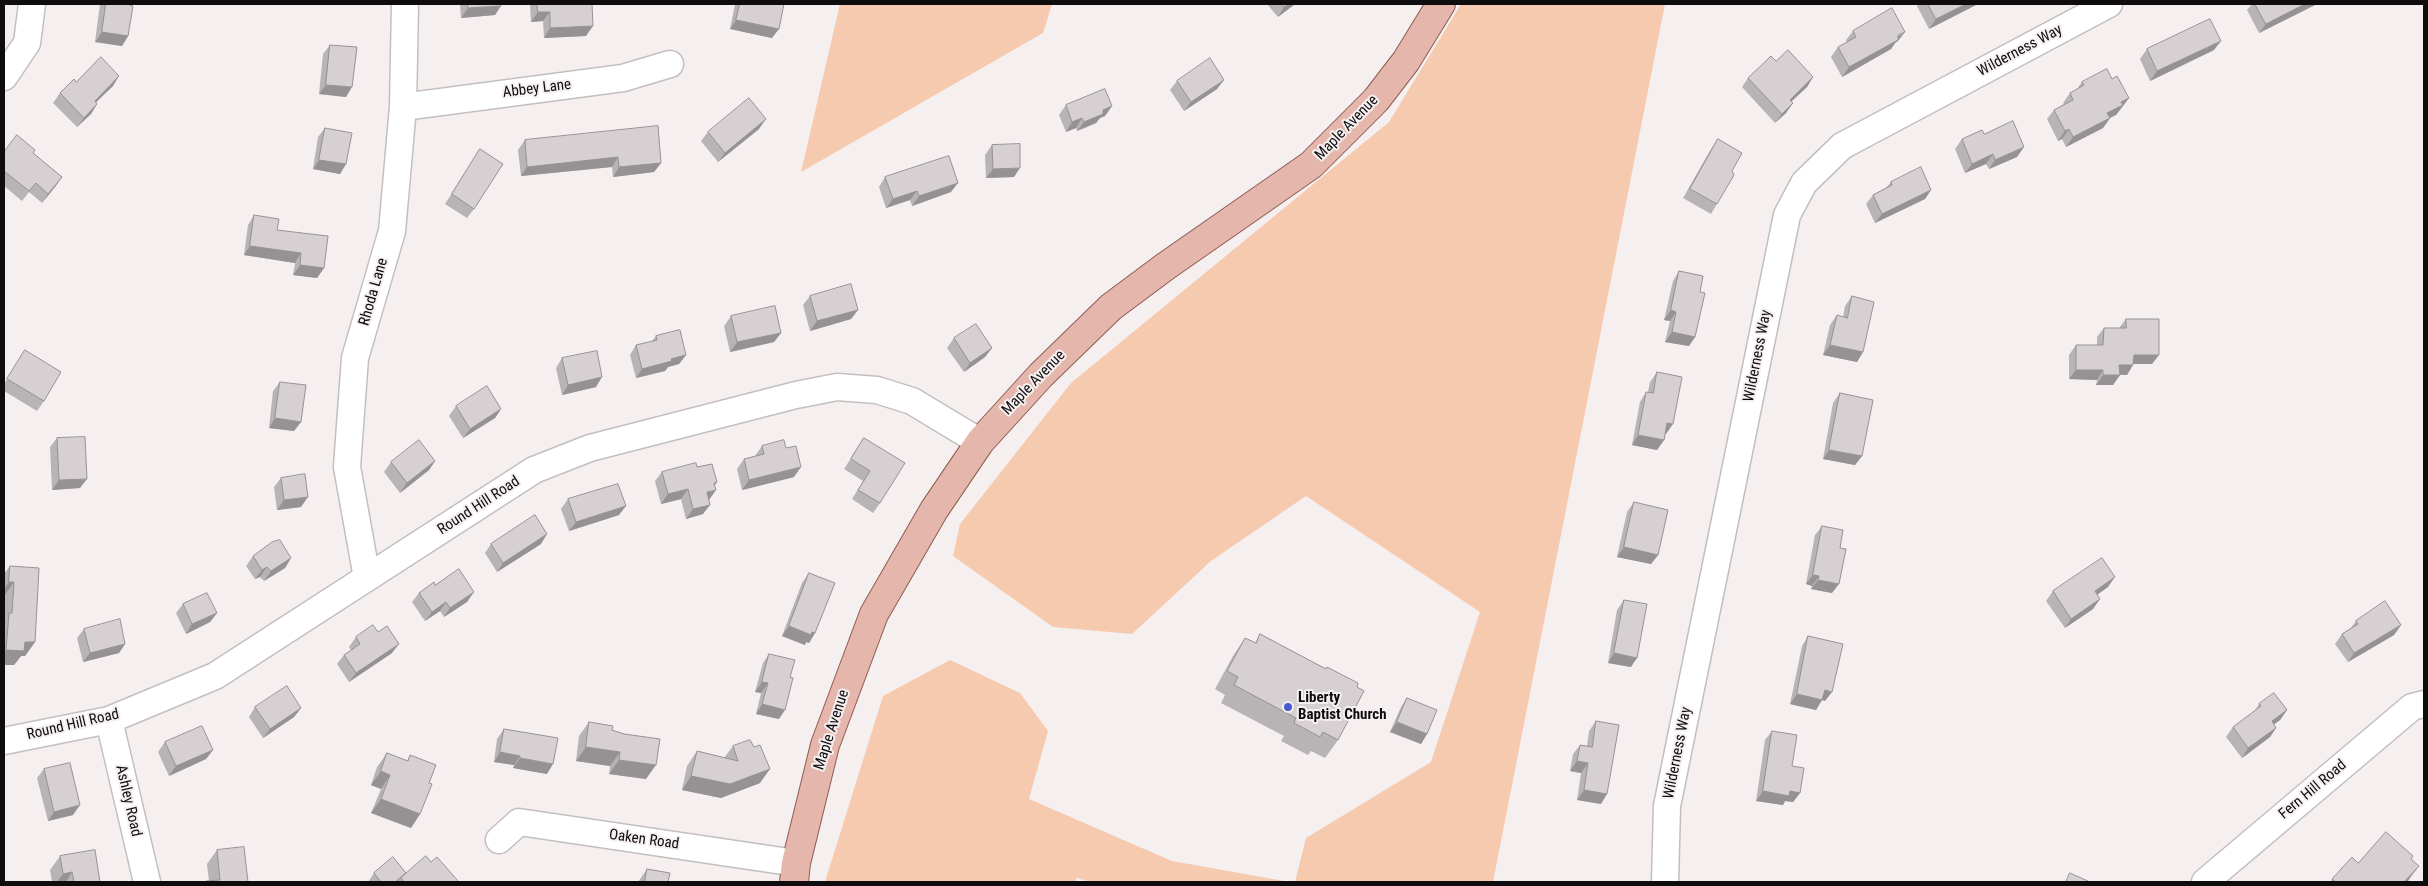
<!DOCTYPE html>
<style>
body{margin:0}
#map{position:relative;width:2428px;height:886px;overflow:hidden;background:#f5eff0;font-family:"Roboto Condensed",sans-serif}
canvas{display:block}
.frame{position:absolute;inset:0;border:5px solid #0e0c0d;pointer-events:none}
</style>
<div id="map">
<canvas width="2428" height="886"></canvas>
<div class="frame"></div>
</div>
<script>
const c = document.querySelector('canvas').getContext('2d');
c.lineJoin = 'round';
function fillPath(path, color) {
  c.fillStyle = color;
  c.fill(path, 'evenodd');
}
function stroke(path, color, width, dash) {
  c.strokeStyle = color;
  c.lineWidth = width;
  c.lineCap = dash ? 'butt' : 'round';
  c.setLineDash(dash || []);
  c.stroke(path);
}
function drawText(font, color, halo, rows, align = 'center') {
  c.font = font + ' "Roboto Condensed",sans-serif';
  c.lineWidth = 4;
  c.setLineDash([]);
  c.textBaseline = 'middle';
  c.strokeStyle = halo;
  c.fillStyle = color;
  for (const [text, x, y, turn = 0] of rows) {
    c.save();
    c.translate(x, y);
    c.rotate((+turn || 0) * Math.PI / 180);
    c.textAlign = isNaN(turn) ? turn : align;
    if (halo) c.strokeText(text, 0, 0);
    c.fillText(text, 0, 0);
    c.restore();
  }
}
const green = new Path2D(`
 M840,4h212l-9,29 -242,139z
 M1461,4h204l-172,878h-198l11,-44 125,-76 49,-150 -174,-116 -95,65 -79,73 -79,-7 -100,-71 7,-32 111,-141 318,-261z
 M950,660l70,33 28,38 -19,68 143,62 118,21h-198l-16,-4v4h-251l58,-186z`);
const minor = new Path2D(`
 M4,77l23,-34 5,-39
 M403,107l220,-29 47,-14
 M367,578l-20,-111 8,-109 37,-127 11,-124 2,-103
 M109,720l38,162
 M4,741l105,-21 106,-44 319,-206 56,-22 206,-53 41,-8 40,3 35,11 68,41
 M499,840l20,-18 277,41
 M1665,882l2,-76 120,-591 17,-32 38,-37 267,-142
 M2205,882l207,-175 12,-3`);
const major = new Path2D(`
 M794,882l2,-19 29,-118 49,-131 60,-104 46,-68 61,-67 70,-68 55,-41 145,-101 65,-65 30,-39 35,-57`);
const wall = new Path2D(`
 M100,4h29l-1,32 -6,10 -27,-4z
 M460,4h41l-6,11 -34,3z
 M531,4h61l-6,32 -42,2 -1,-17 -12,1 -1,-17z
 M735,4h49l-12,34 -42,-9z
 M1267,4h28l-17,13z
 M1919,4h59l-49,25 -12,-23z
 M2252,4h65l-58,29 -12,-23z
 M1853,31l45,10 -3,2 -4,6 -49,28 -11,-20 7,-10 9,-5 -1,-2z
 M330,45l16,52 -27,-3 4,-40z
 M2147,49l67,1 -64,31 -10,-22z
 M1776,61l37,16 -6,10 -16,15 -5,11 -11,10 -33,-36 6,-9z
 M2112,79l17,19 -13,17 -6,3 -7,10 -37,19 -4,-8 -4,2 -11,-22 7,-9 10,-6 -1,-1 7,-10 7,-4 5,-7z
 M1177,81l40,8 -33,22 -14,-21z
 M76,82l37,4 -17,16 1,2 -6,10 -14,13 -24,-24 7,-10z
 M1066,105l46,1 -7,10 -5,2 -4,5 -19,8 -1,-3 -10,4 -7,-17z
 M325,128l21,36 -6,10 -27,-5 5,-32z
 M759,129l-41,33 -17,-21 7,-9z
 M1984,134l33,23 -28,12 -3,-5 -21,9 -10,-24 7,-10z
 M1718,139l14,32 -15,33 -6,10 -28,-16 28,-49z
 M525,140l136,23 -7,9 -41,5 -1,-10 -91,9 -3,-26z
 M992,145l22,32 -28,1 -1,-23z
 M480,149l-6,60 -7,9 -22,-14z
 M4,152l29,1 29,24 -7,10 -13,16 -13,-11 -7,9 -18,-15z
 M885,177l66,15 -39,14 -2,-6 -24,8 -7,-21z
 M1891,182l40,8 -6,9 -50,24 -9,-19 7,-9 13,-7z
 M254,215l23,15 47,38 -7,10 -24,-3 2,-12 -51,-8 4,-30z
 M1679,271l21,21 -5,45 -6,9 -24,-4 5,-21 -6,-1 9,-39z
 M810,296l48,14 -7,9 -41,12 -7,-26z
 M1852,296l11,56 -6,10 -34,-7 7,-30 7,-10 6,2 2,-11z
 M731,316l50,17 -7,9 -44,10 -6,-26z
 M2126,319l26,45h-19l-6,11h-7l-7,10h-17l1,-5 -28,-1v-24l7,-10h21v-8l7,-9h15z
 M656,336l30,19 -7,9 -11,3 -3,4 -29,7 -6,-23 6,-10 15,-3z
 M954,338l38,10 -7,9 -21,15 -17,-24z
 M25,350l19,51 -7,10 -33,-20v-7z
 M562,358l34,29 -34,8 -6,-27z
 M1657,372l9,62h-1l-1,6 -7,10 -25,-5 8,-43 6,-10h2l2,-10z
 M280,382l21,40 -7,9 -25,-3 4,-37z
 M1840,393l22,63 -7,9 -32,-6 10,-56z
 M456,406l45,3 -6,9 -32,20 -14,-22z
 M57,438l23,50 -28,2 -2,-43z
 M864,438l16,65 -7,10 -21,-14 11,-18 -19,-12z
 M762,446l32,31 -52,13 -5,-21 7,-10 11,-3z
 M435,461l-6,9 -29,23 -16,-21 7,-10z
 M697,467l12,33 -6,14 -17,5 -5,-20 -20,5 -6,-23 7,-9z
 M281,478l20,29 -24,3 -3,-23z
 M568,499l51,16 -50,16 -8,-22z
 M1634,502l24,53 -7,9 -34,-7 10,-45z
 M1822,526l10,67 -21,-4 1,-3 -6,-2 9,-49z
 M491,544h50l-44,28 -12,-19z
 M253,556l38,2 -6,10 -21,13 -4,-4 -5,2 -9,-13z
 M10,566l25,76 -10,14h-4l-7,9h-10v-91z
 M809,573l6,60 -6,10 -3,-1 -1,3 -23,-9 20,-53z
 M435,585l32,17 -23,15 -4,-6 -15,10 -13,-19 7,-9z
 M2108,587l-11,8 -4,14 -28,19 -19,-27 7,-10z
 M1624,600l7,67 -23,-4 9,-53z
 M183,604l34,9 -7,9 -24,12 -10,-21z
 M2356,621l45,4 -7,10 -46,27 -13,-18 7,-10 8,-5z
 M84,629l41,15 -6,9 -36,9 -6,-24z
 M1260,634l66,35 1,-2 30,20 -19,53 -13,18 -14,-7 -3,4 -27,-14 3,-5 -63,-33 4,-8 -10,-6 18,-33 12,-18 10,5z
 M1808,636l17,65 -3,-1 -6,10 -26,-6 12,-58z
 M356,637l36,16 -43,29 -12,-18 7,-9 7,-5 -2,-3z
 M769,654l10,65 -23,-5 5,-21 -6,-1 8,-29z
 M1407,698l20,36 -6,10 -31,-12 11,-25z
 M2259,704l28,6 -7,10 -6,4 2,4 -6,9 -28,21 -16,-21 7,-10 21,-15z
 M255,707l46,1 -7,9 -31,21 -14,-21z
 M1596,721l5,83 -24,-4 4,-27 -11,-2 3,-17 7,-9 7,1 2,-15z
 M589,722l35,12 22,45 -37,-5 1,-8 -34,-5 3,-25z
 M504,729l43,45 -34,-6 1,-3 -20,-3 3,-23z
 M1772,731l20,35 8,27 -7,9 -8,-1 -2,4 -27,-4 9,-61z
 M165,742l48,8 -7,9 -37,17 -11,-24z
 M733,746l27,37 -39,15 -39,-8 5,-24 10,-15 27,7z
 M387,753l20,8 3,-6 19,28 -9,31 -9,14 -40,-15 10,-24 -10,-4 6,-18z
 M44,769l29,46 -25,6 -11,-43z
 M217,850l31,32h-42v-1h3l-2,-17z
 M60,856l40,26h-48l-2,-12z
 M2411,859l-2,21 -2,2h-77l2,-3 26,-16z
 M431,862l28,20h-91l6,-9h32z
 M647,869l21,13h-30z`);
const shadedWall = new Path2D(`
 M1289,4h6l-17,13 6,-10z
 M1966,4h12l-49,25 7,-10z
 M2305,4h12l-58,29 7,-9z
 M501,6l-6,9 -34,3 7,-10z
 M538,12h12l-7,9 -12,1z
 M736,20l43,9 -7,9 -42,-9z
 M593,26l-7,10 -42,2 6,-10z
 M102,32l26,4 -6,10 -27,-4z
 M1905,32l-7,9 -3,2 -4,6 -49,28 7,-10z
 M2221,41l-7,9 -64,31 7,-10z
 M119,76l-6,10 -25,24 7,-9z
 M1813,77l-6,10 -24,22 7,-9z
 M1224,80l-7,9 -33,22 7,-9z
 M326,85l26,2 -6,10 -27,-3z
 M2129,98l-13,17 -15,7 6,-9 14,-11z
 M1793,103l-7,10 -11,10 7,-9z
 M97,104l-6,10 -14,13 7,-9z
 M1112,106l-7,10 -5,2 -4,5 -19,8 7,-9 19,-12z
 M1082,118l-6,10 -10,4 6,-10z
 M2110,118l-7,10 -37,19 7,-10z
 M766,119l-7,10 -41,33 7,-9z
 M2069,129l-7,10 -4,2 7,-10z
 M2024,147l-7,10 -28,12 6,-9z
 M1993,154l-7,10 -21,9 7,-9z
 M618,157l-6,10 -91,9 6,-9z
 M319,160l27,4 -6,10 -27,-5z
 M661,163l-7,9 -41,5 6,-10z
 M1020,168l-6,9 -28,1 7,-9z
 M62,177l-7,10 -13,16 6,-9z
 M958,183l-7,9 -39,14 7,-10z
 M1931,190l-6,9 -50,24 7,-9z
 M917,191l-7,9 -24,8 7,-9z
 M250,246l51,7 -6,10 -51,-8z
 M300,265l24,3 -7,10 -24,-3z
 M858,310l-7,9 -41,12 7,-10z
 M1671,310l5,2 -6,9 -6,-1z
 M1672,332l23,5 -6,9 -24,-4z
 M781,333l-7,9 -44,10 7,-10z
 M1830,345l33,7 -6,10 -34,-7z
 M992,348l-7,9 -21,15 6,-9z
 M686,355l-7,9 -11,3 -3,4 -29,7 6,-9 29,-10z
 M2134,355h25l-7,9h-25z
 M2119,365h14l-6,10 -14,-1z
 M2076,370h27l-6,10 -28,-1z
 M2103,375h17l-7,10h-17z
 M602,377l-6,10 -34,8 6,-10z
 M501,409l-6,9 -32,20 7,-9z
 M275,418l26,4 -7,9 -25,-3z
 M1667,423l6,1 -7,10 -5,-1z
 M1638,435l26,5 -7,10 -25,-5z
 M1829,450l33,6 -7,9 -32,-6z
 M435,461l-6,9 -29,23 7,-10z
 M801,467l-7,10 -52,13 7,-10z
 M87,479l-7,9 -28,2 7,-10z
 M717,482l-7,10 6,-2 -7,10 -9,2 14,-19z
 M688,489l-7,10 -20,5 7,-10z
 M308,497l-7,10 -24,3 7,-10z
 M710,505l-7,9 -17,5 7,-10z
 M626,506l-7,9 -50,16 7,-9z
 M547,534l-6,10 -44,28 6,-9z
 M1624,547l34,8 -7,9 -34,-7z
 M291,558l-6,10 -21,13 7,-10z
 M267,567l-7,10 -5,2 7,-9z
 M1813,575l6,1 -7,10 -6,-2z
 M2115,577l-7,10 -20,14 7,-10z
 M1818,580l21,4 -7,9 -21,-4z
 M9,582h5l-10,14v-7z
 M474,592l-7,10 -23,15 6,-9z
 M2100,599l-7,10 -28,19 6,-9z
 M446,602l-6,9 -15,10 7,-9z
 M217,613l-7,9 -24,12 6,-10z
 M2401,625l-7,10 -46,27 6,-9z
 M789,626l23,6 3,1 -6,10 -3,-1 -1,3 -23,-9z
 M25,642h10l-10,14h-4l-7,9h-10v-11l2,-4z
 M125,644l-6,9 -36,9 7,-9z
 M399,644l-7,9 -43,29 7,-9z
 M1614,653l23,5 -6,9 -23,-4z
 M762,682l6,1 -7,10 -6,-1z
 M1825,690l7,2 -7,9 -3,-1 -6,10 -26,-6 7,-10z
 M762,704l23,6 -6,9 -23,-5z
 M301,708l-7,9 -31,21 7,-9z
 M2287,710l-7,10 -15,11 7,-10z
 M1397,722l30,12 -6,10 -31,-12z
 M2276,728l-6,9 -28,21 6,-10z
 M586,747l34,5 -10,14 -34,-5z
 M213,750l-7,9 -37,17 7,-10z
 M500,752l20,4 -6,9 -20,-3z
 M520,758l33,6 -6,10 -34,-6z
 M619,760l37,5 -10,14 -37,-5z
 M1577,761l11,2 -7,10 -11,-2z
 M770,769l-10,14 -39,15 -39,-8 9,-14z
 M381,771l9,4 -9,14 -10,-4z
 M1584,790l23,4 -6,10 -24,-4z
 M1763,791h27l10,2 -7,9 -8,-1 -2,4 -27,-4z
 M381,799l39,15 -9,14 -40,-15z
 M80,805l-7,10 -25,6 6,-9z
 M2419,866l-12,16h-3z
 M72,872l-6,10h-9l6,-8z`);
const building = new Path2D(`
 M106,4h23v1l4,1 -5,30 -26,-4z
 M468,4h33v2l-33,2z
 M537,4h55l1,22 -43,2v-16h-12z
 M740,4h44l-5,25 -43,-9z
 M1282,4h7l-5,3z
 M1928,4h38l-30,15z
 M2255,4h50l-39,20z
 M1892,8l13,24 -7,3v5l-49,27 -11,-20 18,-10 -3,-6z
 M2210,19l11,22 -64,30 -10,-22z
 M330,45l27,2 -5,40 -26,-2z
 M1788,50l25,27 -23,23 3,3 -11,11 -34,-36 23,-22 5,5z
 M101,57l18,19 -24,25 2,3 -13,14 -24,-25 14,-14 2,3z
 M1210,58l14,22 -33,22 -14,-21z
 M2107,69l5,10 5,-3 12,22 -8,4 2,3 -16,8 3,5 -37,19 -4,-8 -4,2 -11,-21 19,-10 -3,-7 14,-8 -2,-3z
 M1105,89l7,17 -9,4v4l-19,8 -2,-4 -10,4 -6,-17z
 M749,98l17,21 -41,34 -17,-21z
 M2013,121l11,26 -29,13 -2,-6 -21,10 -10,-25 20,-9 2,4z
 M658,126l3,37 -42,4 -1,-10 -91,10 -2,-27z
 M325,128l27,5 -6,31 -27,-4z
 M17,135l18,15 -2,3 29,24 -14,17 -12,-11 -7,8 -25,-20v-11l1,-2 -1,-1v-5z
 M1718,139l24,14 -10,18 2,4 -17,29 -27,-15z
 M1020,144v24l-27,1 -1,-24z
 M480,149l23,15 -29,45 -22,-15z
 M949,156l9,27 -39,13 -2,-5 -24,8 -8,-22z
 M1921,167l10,23 -49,24 -9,-19 19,-10 -1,-3z
 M254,215l25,4 -2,11 51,6 -4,32 -24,-3 1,-12 -51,-7z
 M1679,271l24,5 -3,16 5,1 -10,44 -23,-5 4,-20 -5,-2z
 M851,284l7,26 -41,11 -7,-25z
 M1852,296l22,6 -11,50 -33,-7 7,-30 10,3z
 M775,306l6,27 -44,9 -6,-26z
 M2126,319h33v36h-25l-1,10h-14l1,10h-17v-5h-27v-25h27l1,-17h22z
 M976,324l16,24 -22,15 -16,-25z
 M680,330l6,25 -15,4 1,2 -30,8 -6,-24 21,-5 -1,-4z
 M25,350l36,22 -17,29 -37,-22z
 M597,351l5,26 -34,8 -6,-27z
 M1657,372l25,5 -9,47 -6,-1 -3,17 -26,-5 8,-43 7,1z
 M280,382l26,3 -5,37 -26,-4z
 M487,386l14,23 -31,20 -14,-23z
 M1840,393l33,7 -11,56 -33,-6z
 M85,437l2,42 -28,1 -2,-42z
 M864,438l41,25 -25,40 -22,-13 12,-19 -19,-12z
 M419,440l16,21 -28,22 -16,-21z
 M784,440l2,8 10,-2 5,21 -52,13 -5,-21 20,-5 -2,-8z
 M696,463l1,4 15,-3 5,18 -3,1 2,7 -9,2 3,13 -17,4 -5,-20 -20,5 -6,-22z
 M305,474l3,23 -24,3 -3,-22z
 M618,484l8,22 -50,16 -8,-23z
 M1634,502l34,8 -10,45 -34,-8z
 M535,515l12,19 -44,29 -12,-19z
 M1822,526l21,4 -3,18 6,1 -7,35 -21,-4 1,-4 -6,-1z
 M280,540l11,18 -20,13 -4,-4 -5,3 -9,-14 19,-14z
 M2102,558l13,19 -20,14 5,8 -29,20 -18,-28z
 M10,566l29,2 -4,74h-10l-1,9 -18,-1 3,-37h3l2,-31h-5z
 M459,569l15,23 -24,16 -4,-6 -14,10 -13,-19 15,-11 1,3z
 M809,573l26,10 -20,50 -3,-1 -1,3 -22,-9z
 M207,593l10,20 -25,11 -9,-20z
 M1624,600l23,4 -10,54 -23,-5z
 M2385,601l16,24 -47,28 -12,-19 16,-10 -2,-3z
 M120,619l5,25 -35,9 -6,-24z
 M373,625l5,7 9,-6 12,18 -43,29 -12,-18 16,-11 -4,-7z
 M1260,634l66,35 1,-2 31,16 -1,4 7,4 -26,49 -15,-8 -3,5 -26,-14 2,-5 -62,-33 4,-8 -11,-6 18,-33 11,5z
 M1808,636l35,8 -11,48 -7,-2 -3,10 -25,-6z
 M769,654l26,6 -5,17 3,1 -8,32 -23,-6 6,-21 -6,-1z
 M287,686l14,22 -31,21 -15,-22z
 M2274,693l13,17 -15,11 4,7 -28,20 -15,-21 28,-21 -2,-2z
 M1407,698l30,12 -10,24 -30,-12z
 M1596,721l23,4 -12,69 -23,-4 4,-27 -11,-2 3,-16 12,2z
 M589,722l24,4 -1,4 12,4 36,5 -4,26 -37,-5 1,-8 -34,-5z
 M202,726l11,24 -37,16 -11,-24z
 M504,729l54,9 -5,26 -33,-6v-2l-20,-4z
 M1772,731l25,4 -5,31 12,2 -4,25 -10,-2 -1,5 -26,-5z
 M750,740l4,7 6,-2 10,24 -40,15 -39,-8 6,-25 41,10 -5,-15z
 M387,753l21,8 2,-6 26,10 -7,18 3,1 -12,30 -39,-15 9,-24 -9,-4z
 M70,763l10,42 -26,7 -10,-43z
 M2386,832l27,24 -2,3 8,7 -15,16h-68l-4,-3 20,-22 6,6z
 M244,847l4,35h-42v-1l14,-1 -3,-30z
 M95,850l5,32h-26l-2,-10 -9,2 -3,-18z
 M426,856l5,6 6,-5 22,25h-55l-3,-4z
 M393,857l13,16 -11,9h-14l-7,-9z
 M647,869l23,4 -2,9h-23z
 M2070,873l20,9h-24z`);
const markers = [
 [1288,707,5,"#435dd0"]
];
const streetNames = [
 ["Wilderness Way",2020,51,-28],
 ["Abbey Lane",537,89,-7],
 ["Maple Avenue",1347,128,-46],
 ["Rhoda Lane",374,292,-74],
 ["Wilderness Way",1758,356,-79],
 ["Maple Avenue",1034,383,-46],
 ["Round Hill Road",479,506,-33],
 ["Round Hill Road",73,725,-13],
 ["Maple Avenue",832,730,-72],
 ["Wilderness Way",1678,753,-79],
 ["Fern Hill Road",2313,790,-40],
 ["Ashley Road",128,801,77],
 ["Oaken Road",644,840,8]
];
const poiNames = [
 ["Liberty",1298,698],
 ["Baptist Church",1298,715]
];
fillPath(green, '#f6caaf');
stroke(minor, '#c4bfbf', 29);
stroke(major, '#8f5b51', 30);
stroke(minor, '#fff', 26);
stroke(major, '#e5b6ac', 28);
fillPath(wall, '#b8b3b5');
fillPath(shadedWall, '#969293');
fillPath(building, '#d6d0d2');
stroke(building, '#969293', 1);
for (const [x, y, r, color] of markers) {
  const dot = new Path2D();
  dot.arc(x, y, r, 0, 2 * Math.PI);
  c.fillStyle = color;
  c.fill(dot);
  stroke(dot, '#f5eff0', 2);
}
drawText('15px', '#0e0c0d', '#f5eff0', streetNames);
drawText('bold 15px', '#0e0c0d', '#f5eff0', poiNames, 'left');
</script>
